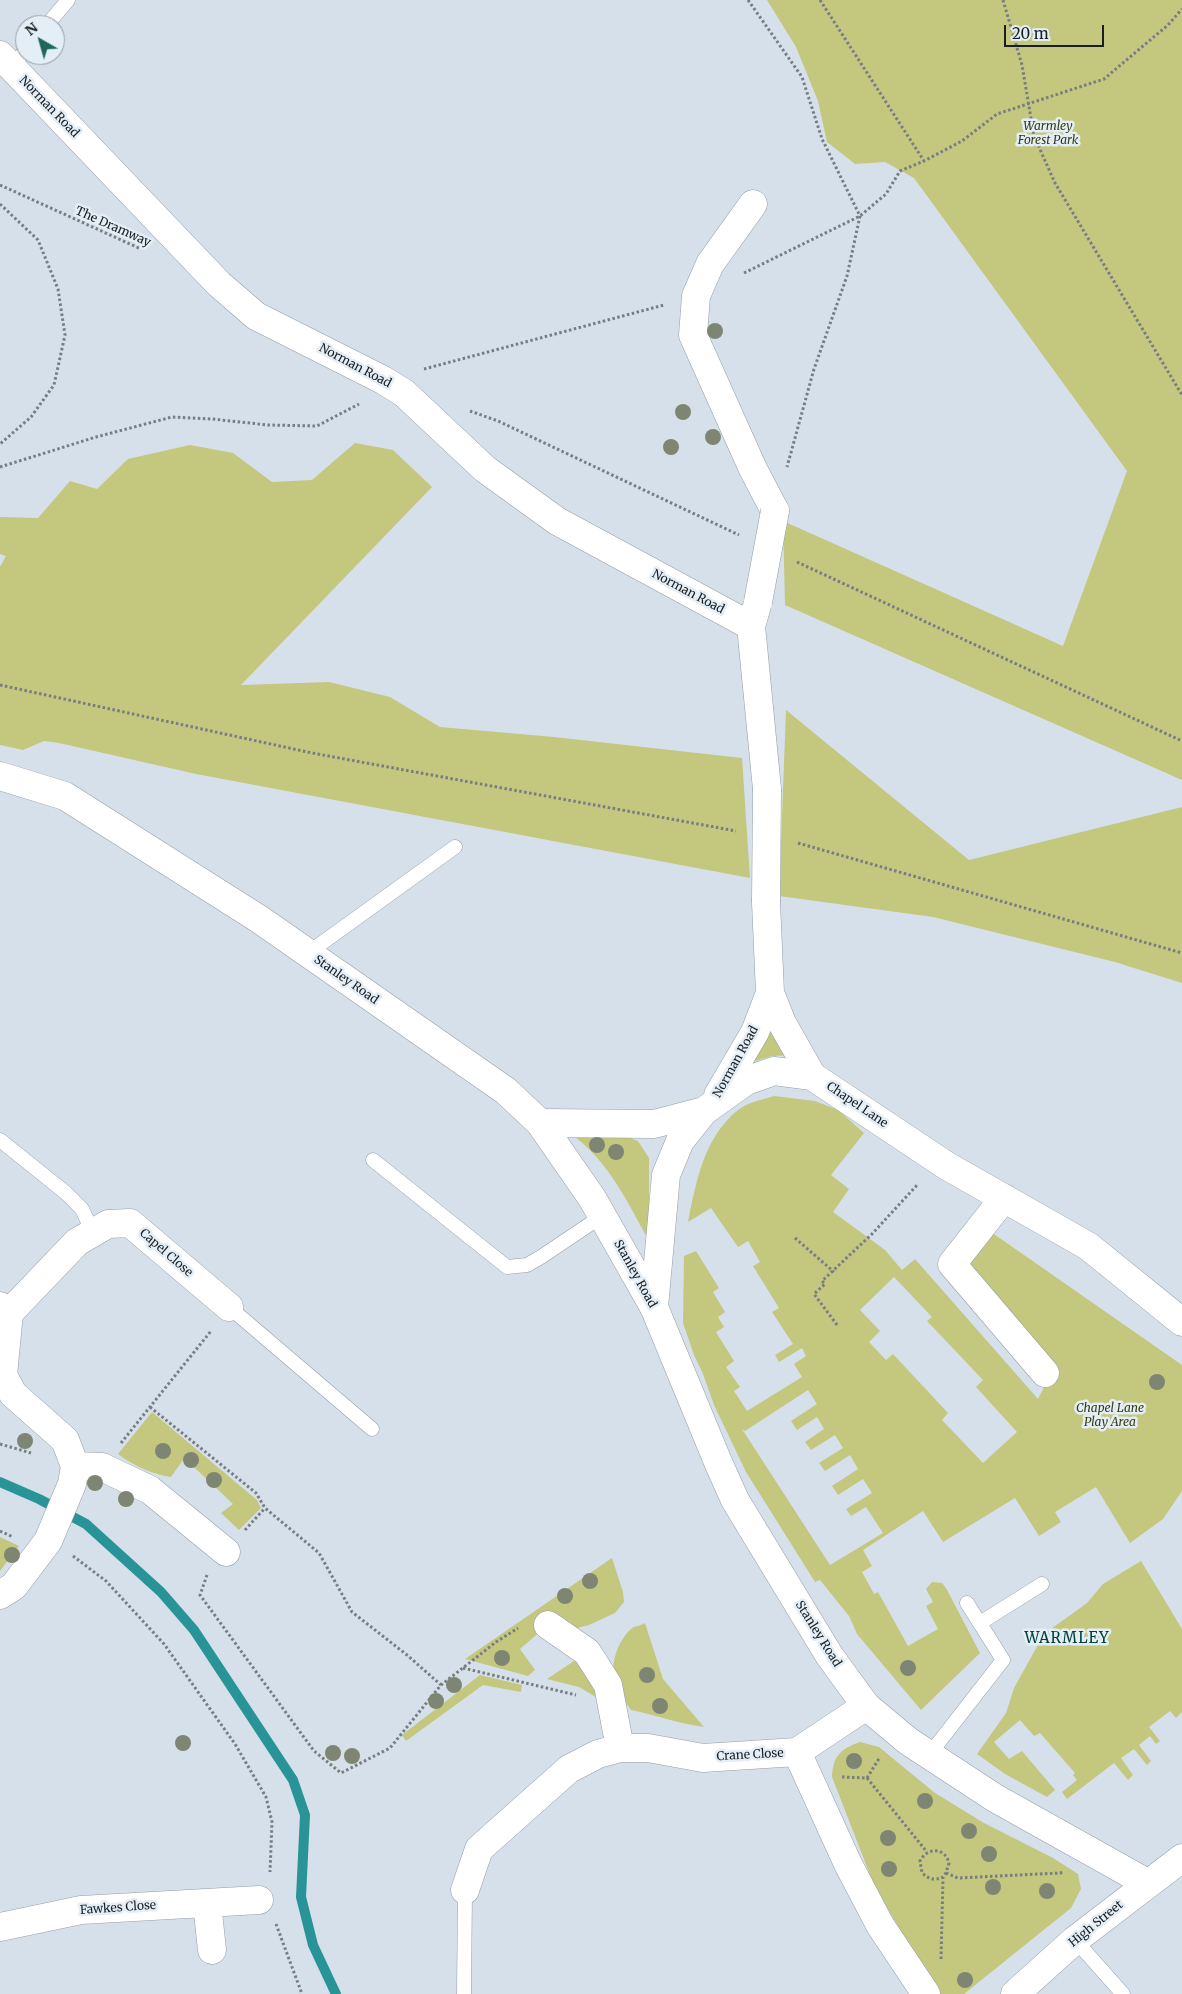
<!DOCTYPE html>
<style>
body{margin:0}
#map{position:relative;width:1182px;height:1994px;overflow:hidden;background:#d6e0ea;font-family:Merriweather,serif}
canvas{display:block}
.north{position:absolute;left:15px;top:15px;width:50px;height:50px;box-sizing:border-box;background:#e3eef7;border:1px solid #939ba1;border-radius:50%;rotate:322deg;font-size:14px;font-weight:700;line-height:20px;text-align:center;color:#1a1e21}
.north::after{content:'';display:block;margin:auto;width:18px;height:22px;background:#1f665b;clip-path:polygon(50% 0,100% 100%,50% 72%,0 100%)}
.scale{position:absolute;left:1004px;top:25px;width:100px;height:22px;box-sizing:border-box;border:2px solid #1a1e21;border-top:0;padding-left:6px;font-size:15px;line-height:18px;white-space:nowrap;color:#1a1e21;-webkit-text-stroke:4px #e3eef7;paint-order:stroke}
</style>
<div id="map">
<canvas width="1182" height="1994"></canvas>
<div class="north">N</div>
<div class="scale">20 m</div>
</div>
<script>
const c = document.querySelector('canvas').getContext('2d');
c.lineJoin = 'round';
function fillPath(path, color) {
  c.fillStyle = color;
  c.fill(path, 'evenodd');
}
function stroke(path, color, width, dash) {
  c.strokeStyle = color;
  c.lineWidth = width;
  c.lineCap = dash ? 'butt' : 'round';
  c.setLineDash(dash || []);
  c.stroke(path);
}
function drawText(font, color, halo, rows, align = 'center') {
  c.font = font + ' Merriweather,serif';
  c.lineWidth = 5;
  c.setLineDash([]);
  c.textBaseline = 'middle';
  c.strokeStyle = halo;
  c.fillStyle = color;
  for (const [text, x, y, turn = 0] of rows) {
    c.save();
    c.translate(x, y);
    c.rotate((+turn || 0) * Math.PI / 180);
    c.textAlign = isNaN(turn) ? turn : align;
    if (halo) c.strokeText(text, 0, 0);
    c.fillText(text, 0, 0);
    c.restore();
  }
}
const green = new Path2D(`
 M767,0h415v780l-397,-175 -2,-84 280,125 64,-175 -213,-293 -29,-16 -30,2 -28,-22 -9,-41 -22,-54z
 M355,443l38,7 39,37 -191,198 88,-3 61,15 50,30 114,10 188,21 8,120 -554,-104 -137,-31 -15,-2 -21,9 -23,-5v-178l6,-11 -6,-2v-37l38,1 32,-37 27,8 31,-30 62,-14 43,8 39,29 40,-2z
 M786,710l183,150 213,-53v176l-67,-21 -182,-45 -154,-21z
 M771,1018l21,37 -20,1 -20,6z
 M774,1096l41,5 23,9 26,23 -33,42 18,14 -16,23 52,38 17,20 13,-11 123,140 14,-27 -88,-106 27,-34 191,133v126l-19,28 -33,24 -34,-56 -41,25 6,10 -22,14 -24,-38 -72,44 -20,-31 -60,39 9,16 -10,6 12,22 4,-2 30,54 30,-17 -12,-23 7,-4 -7,-13 6,-7 10,1 4,5 34,65 -59,57 -64,-76 -8,-18 -29,-36 -5,2 -69,-110 -32,-67 -11,-31 -9,-19 -11,-32 1,-67 12,-5 23,37 -6,4 12,20 -7,5 6,10 -8,5 18,29 -8,6 14,20 -6,4 13,20 55,-34 -8,-13 12,-8 -4,-8 -23,14 -4,-7 18,-11 -21,-32 7,-4 -26,-42 7,-4 -12,-21 -10,6 -27,-39 -23,14c8,-40 16,-85 50,-112 10,-8 24,-10 36,-14zM894,1277l38,40 -5,4 56,59 -7,7 41,45 -34,31 -41,-43 6,-7 -55,-59 -7,6 -17,-18 11,-11 -20,-21zM808,1390l9,14 -26,17 6,9 20,-13 7,12 -19,13 6,8 24,-15 8,13 -24,15 6,8 25,-16 8,14 -26,17 6,9 25,-16 9,14 -26,16 5,7 15,-9 17,26 -53,32 -88,-136 3,2z
 M609,1130l29,11 11,17v83c-21,-38 -41,-81 -78,-107z
 M152,1412l105,88 4,8 -22,22 -18,-17 12,-9 -37,-35 -13,-9 -12,17c-17,-2 -39,-12 -53,-23z
 M0,1537l19,9 -19,25z
 M612,1558l11,34 1,10 -9,11 -26,12 -12,3 -35,2 -22,19 15,21 -7,6 -63,-17z
 M1141,1561l41,68v83l-6,6 -6,-7 -21,16 11,14 -4,3 -6,-8 -11,9 12,16 -4,4 -13,-16 -13,9 12,17 -5,5 -14,-17 -47,36 -5,-7 15,-12 -4,-5 2,-2 -35,-40 -6,3 -14,-16 -26,22 15,17 13,-8 33,39 -8,7 -42,-23 -28,-20 29,-41 8,-25 30,-54 43,-31 16,-19z
 M645,1623l18,56 41,48c-25,-3 -48,-12 -73,-17 -7,-10 -15,-22 -17,-34 -3,-16 6,-40 20,-49 3,-1 8,-2 11,-4z
 M574,1661l16,7 16,35 -27,-16 -32,-8z
 M480,1675l42,10 -1,7 -38,-7 -77,56 -4,-6z
 M860,1742l19,5 56,46 49,30 69,35 25,16 3,15 -10,19 -107,86h-27l-63,-109 -42,-108c1,-22 9,-28 28,-35z`);
const stream = new Path2D(`
 M0,1482l39,17 47,25 75,68 33,38 99,150 12,35 -4,82 12,48 23,49`);
const path = new Path2D(`
 M748,0l54,77 20,62 38,77 -13,60 -33,93 -27,98
 M820,0l104,161
 M1003,0l19,65 12,71 21,47 127,212
 M0,185l141,64
 M0,204l38,36 20,49 7,46 -11,50 -23,32 -31,27
 M744,273l116,-57 26,-22 14,-23 24,-10 38,-20 35,-27 107,-35 64,-54 14,-16
 M424,369l240,-64
 M470,411l28,10 241,114
 M0,467l96,-30 76,-20 40,2 56,6 49,1 42,-22
 M797,562l385,179
 M0,685l312,68 424,78
 M798,843l384,110
 M795,1238l39,34
 M837,1325l-23,-31 11,-10 -3,-3 50,-47 46,-50
 M150,1407l106,86 9,15 54,45 33,59 55,43 34,30
 M121,1443l90,-112
 M0,1444l31,9
 M245,1530l20,-22
 M0,1531l13,6
 M73,1556l33,25 58,63 71,100 31,53 6,25 -2,50
 M207,1575l-7,20 114,156 27,22 49,-25 51,-63 55,-43 22,-14
 M463,1668l113,27
 M842,1777l25,1 60,74
 M867,1778l13,-21
 M946,1873l12,5 102,-5 4,-1
 M276,1924l26,70
 M941,1959l2,-82 3,-4 3,-10c-4,-16 -22,-16 -29,-2l2,12c7,6 12,8 21,4`);
const service = new Path2D(`
 M47,25l21,-25
 M11,67l14,-16
 M308,953l147,-106
 M0,1140l66,53 16,16 11,24
 M373,1160l134,107 20,-2 14,-8 61,-41
 M229,1307l143,122
 M980,1623l62,-39
 M929,1755l74,-95 -36,-57
 M1075,1940l48,54
 M464,1994l1,-104`);
const minor = new Path2D(`
 M0,55l219,229 37,32 127,64 21,13 81,76 72,52 194,105
 M753,204l-43,60 -14,32 -3,39 60,134 22,42
 M756,609l-5,17 16,163
 M770,993l12,30 30,53
 M718,1095l37,-63 15,-39 -4,-91
 M704,1111l42,-30 28,-10 38,5 135,90 141,80 94,76
 M540,1123l114,1 50,-13 -24,30 -14,34 -12,132
 M1004,1198l-52,66 93,109
 M0,1306l9,7 -6,62 10,19 52,46 10,26 -3,18 -24,57 -34,45 -14,9
 M9,1313l68,-71 31,-18 22,-1 99,84
 M75,1466l27,1 48,23 76,62
 M548,1625l39,27 21,33 12,63
 M797,1752l51,112 32,61 46,69
 M465,1890l14,-41 90,-80 29,-15 22,-6h28l55,10 94,-6 69,-46
 M207,1903l5,47
 M0,1927l81,-17 178,-10`);
const tertiary = new Path2D(`
 M0,776l65,20 194,123 247,172 34,32 52,75 62,109 64,155 17,38 94,155 37,51 42,35 87,57 152,85`);
const primary = new Path2D(`
 M1015,1994l60,-54 107,-82`);
const minorBridge = new Path2D(`
 M758,602l17,-91
 M766,902l1,-113`);
const trees = [
 [715,331],
 [683,412],
 [713,437],
 [671,447],
 [597,1145],
 [616,1152],
 [1157,1382],
 [25,1441],
 [163,1451],
 [191,1460],
 [214,1480],
 [95,1483],
 [126,1499],
 [12,1555],
 [590,1581],
 [565,1596],
 [502,1658],
 [908,1668],
 [647,1675],
 [454,1685],
 [436,1701],
 [660,1706],
 [183,1743],
 [333,1753],
 [352,1756],
 [854,1761],
 [925,1801],
 [969,1831],
 [888,1838],
 [989,1854],
 [889,1869],
 [993,1887],
 [1047,1891],
 [965,1980]
];
const streetNames = [
 ["Norman Road",49,107,46],
 ["The Dramway",113,227,24],
 ["Norman Road",355,366,28],
 ["Norman Road",688,592,28],
 ["Stanley Road",346,980,35],
 ["Norman Road",736,1062,-61],
 ["Chapel Lane",857,1105,34],
 ["Capel Close",166,1253,41],
 ["Stanley Road",635,1274,61],
 ["Stanley Road",818,1634,58],
 ["Crane Close",750,1755,-3],
 ["Fawkes Close",118,1908,-4],
 ["High Street",1096,1924,-39]
];
const parkNames = [
 ["Warmley",1048,127],
 ["Forest Park",1048,141],
 ["Chapel Lane",1110,1409],
 ["Play Area",1110,1423]
];
const quarterNames = [
 ["WARMLEY",1067,1639]
];
fillPath(green, '#c4c77e');
stroke(stream, '#299497', 10);
stroke(service, '#949ea6', 15);
stroke(minor, '#949ea6', 29);
stroke(tertiary, '#949ea6', 29);
stroke(primary, '#949ea6', 29);
stroke(path, '#767d83', 3, [2.5, 2.5]);
stroke(service, '#fff', 14);
stroke(minor, '#fff', 28);
stroke(tertiary, '#fff', 28);
stroke(primary, '#fff', 28);
stroke(minorBridge, '#949ea6', 29, []);
stroke(minorBridge, '#fff', 28);
c.fillStyle = '#7f8573';
for (const [x, y] of trees) {
  c.beginPath();
  c.arc(x, y, 8, 0, 2 * Math.PI);
  c.fill();
}
drawText('12px', '#1a1e21', '#e3eef7', streetNames);
drawText('italic 12px', '#383a11', '#e3eef7', parkNames);
c.letterSpacing = '1px';
drawText('15px', '#034239', '#e3eef7', quarterNames);
c.letterSpacing = '0px';
</script>
